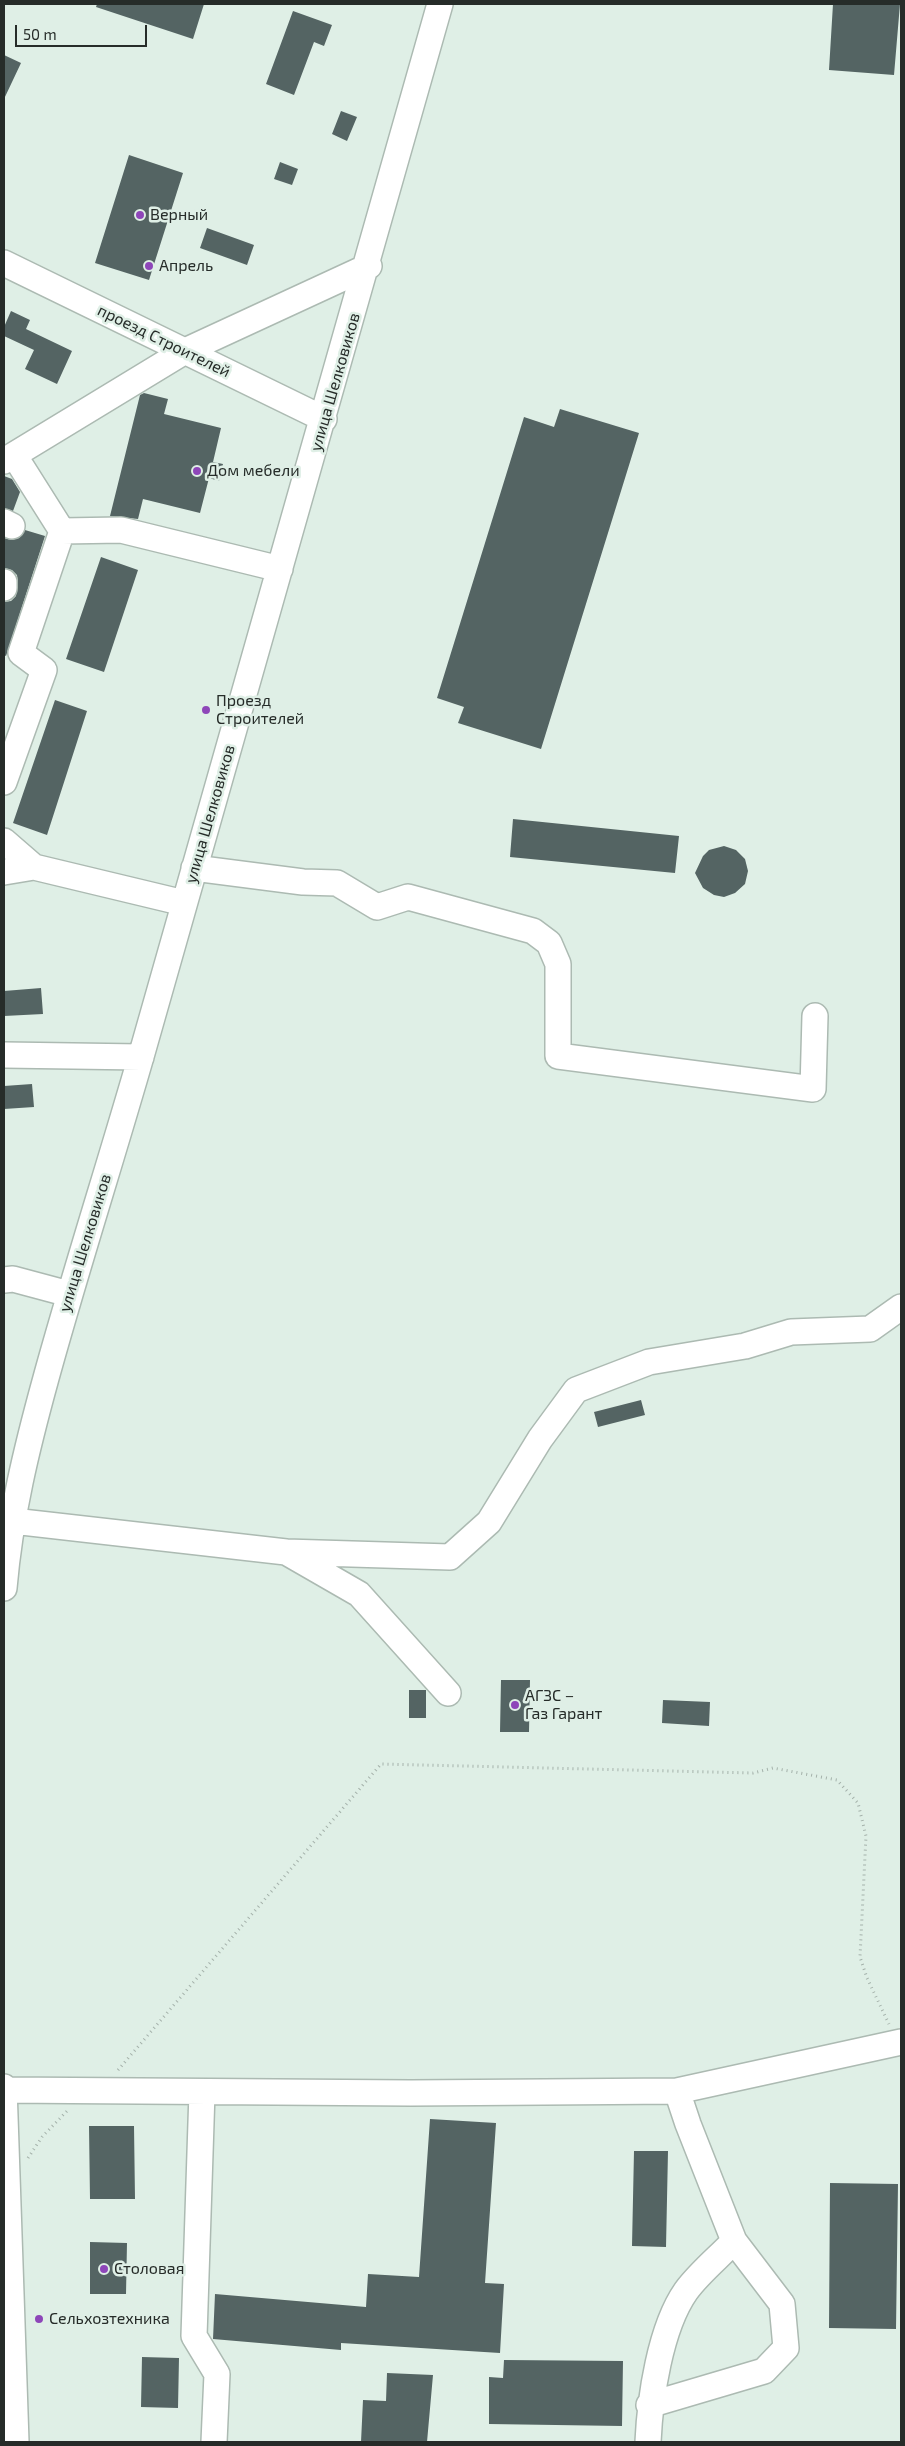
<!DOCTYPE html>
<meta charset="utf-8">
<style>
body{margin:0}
#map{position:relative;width:905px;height:2446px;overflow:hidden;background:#dfefe6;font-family:"Exo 2",sans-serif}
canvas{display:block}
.frame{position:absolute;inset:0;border:5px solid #262c29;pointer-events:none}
.scale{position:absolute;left:15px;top:25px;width:132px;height:22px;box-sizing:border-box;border:2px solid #262c29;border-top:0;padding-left:6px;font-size:15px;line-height:18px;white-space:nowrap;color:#262c29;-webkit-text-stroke:4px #dfefe6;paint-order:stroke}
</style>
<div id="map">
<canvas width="905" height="2446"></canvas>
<div class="frame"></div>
<div class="scale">50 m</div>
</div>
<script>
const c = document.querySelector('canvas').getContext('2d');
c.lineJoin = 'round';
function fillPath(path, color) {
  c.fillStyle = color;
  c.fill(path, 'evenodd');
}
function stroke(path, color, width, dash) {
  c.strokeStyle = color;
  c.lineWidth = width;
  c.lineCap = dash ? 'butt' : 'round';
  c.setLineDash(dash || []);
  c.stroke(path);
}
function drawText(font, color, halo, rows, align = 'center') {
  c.font = font + ' "Exo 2",sans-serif';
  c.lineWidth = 5;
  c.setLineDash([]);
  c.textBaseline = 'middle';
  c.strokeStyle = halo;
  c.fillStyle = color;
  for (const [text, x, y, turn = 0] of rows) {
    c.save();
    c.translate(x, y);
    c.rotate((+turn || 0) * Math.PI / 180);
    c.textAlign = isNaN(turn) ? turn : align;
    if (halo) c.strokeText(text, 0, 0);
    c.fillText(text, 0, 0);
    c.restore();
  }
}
const building = new Path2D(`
 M97,4h107l-11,35 -97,-32z
 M833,4h67l-6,71 -65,-5z
 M293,11l39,14 -8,21 -10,-4 -20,53 -28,-11z
 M4,55l17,8 -17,36z
 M341,111l16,6 -10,24 -15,-7z
 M129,155l54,18 -34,107 -54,-17z
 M280,162l18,7 -6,16 -18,-6z
 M207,228l47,17 -7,20 -47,-17z
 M11,311l19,9 -4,9 46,22 -15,33 -32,-15 9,-19 -30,-14v-9z
 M144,393l24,6 -4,15 57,14 -8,34 10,2 -4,17 -10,-3 -9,35 -57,-14 -5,20 -28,-3 30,-121z
 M560,409l79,24 -98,316 -83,-26 6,-16 -27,-9 87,-281 30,10z
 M4,476l8,3 8,13 -7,19 -9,-3z
 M25,530l20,6 -39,120 -2,-1v-53l7,-1 5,-5 2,-14 -1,-7 -5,-5 -8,-2v-30l8,2 7,-2z
 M101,557l37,13 -34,102 -38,-13z
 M55,700l32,11 -40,124 -34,-12z
 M513,819l166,17 -4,37 -165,-16z
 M724,846l12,4 9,9 3,12 -3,13 -10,9 -11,4 -10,-2 -11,-7 -8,-15 8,-17 6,-6z
 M41,988l2,26 -39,2v-25z
 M32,1084l2,23 -30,2v-23z
 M641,1400l4,15 -47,12 -4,-15z
 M501,1680h29l-1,52h-29z
 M409,1690h17v28h-17z
 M663,1700l47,2 -1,24 -47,-3z
 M430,2119l66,4 -11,160 19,1 -4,69 -159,-10v7l-128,-11 2,-45 151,13 2,-33 51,3z
 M89,2126h45l1,73h-45z
 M634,2151h34l-2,96 -34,-1z
 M830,2183l68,1 -2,145 -67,-1z
 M90,2242l37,1 -1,51h-36z
 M142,2357l37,1 -1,50 -37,-1z
 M504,2360l119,1 -1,65 -133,-2v-47l14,1z
 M387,2373l46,2 -6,67h-66l2,-42 23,1z`);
const path = new Path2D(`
 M118,2070l263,-306 372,9 20,-5 64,12 21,23 8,33 -6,121 7,21 22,46
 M28,2158l14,-21 25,-26`);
const minor = new Path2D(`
 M4,263l320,156
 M14,455l48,76 59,-1 159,39
 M4,461l181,-110 184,-85
 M4,522l8,4
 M4,582v6
 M4,782l40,-112 -23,-17 41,-122
 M4,841l30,26
 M194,868l109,14 34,1 40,24 31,-10 125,34 16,12 9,21v92l255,33 2,-73
 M4,872l30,-5 150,36
 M4,1055l137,2
 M4,1280l9,-1 56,15
 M4,1520l282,32 73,42 89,99
 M286,1552l164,5 39,-35 51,-83 36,-49 73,-28 96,-16 46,-14 79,-3 31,-22
 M4,1588c6,-72 23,-141 42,-210 30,-109 65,-217 96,-325 100,-350 202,-699 298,-1049
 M4,2087l12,355
 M4,2090l407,3 266,-2 224,-49
 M202,2092l-8,244 23,38 -3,68
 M649,2405l115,-34 22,-23 -4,-44 -48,-63
 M648,2442c2,-44 12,-114 38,-151 13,-18 33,-34 48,-50l-46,-117 -11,-33`);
const markers = [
 [140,215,5,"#8e46b9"],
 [149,266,5,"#8e46b9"],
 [197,471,5,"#8e46b9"],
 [206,710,5,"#8e46b9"],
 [515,1705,5,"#8e46b9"],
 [104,2269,5,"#8e46b9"],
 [39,2319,5,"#8e46b9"]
];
const poiNames = [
 ["Верный",150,215],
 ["Апрель",159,266],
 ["Дом мебели",207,471],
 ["Проезд",216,701],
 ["Строителей",216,719],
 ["АГЗС –",525,1696],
 ["Газ Гарант",525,1714],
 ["Столовая",114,2269],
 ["Сельхозтехника",49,2319]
];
const streetNames = [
 ["проезд Строителей",164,341,26],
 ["улица Шелковиков",335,382,-74],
 ["улица Шелковиков",210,814,-74],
 ["улица Шелковиков",85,1243,-73]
];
fillPath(building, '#546463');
stroke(minor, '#acbab2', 28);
stroke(path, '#a4b1aa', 3, [1, 4]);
stroke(minor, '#fff', 25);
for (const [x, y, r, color] of markers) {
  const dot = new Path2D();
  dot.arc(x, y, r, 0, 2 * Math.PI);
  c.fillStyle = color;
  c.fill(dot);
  stroke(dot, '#dfefe6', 2);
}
drawText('16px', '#262c29', '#dfefe6', poiNames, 'left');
drawText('16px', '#262c29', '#dfefe6', streetNames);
</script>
